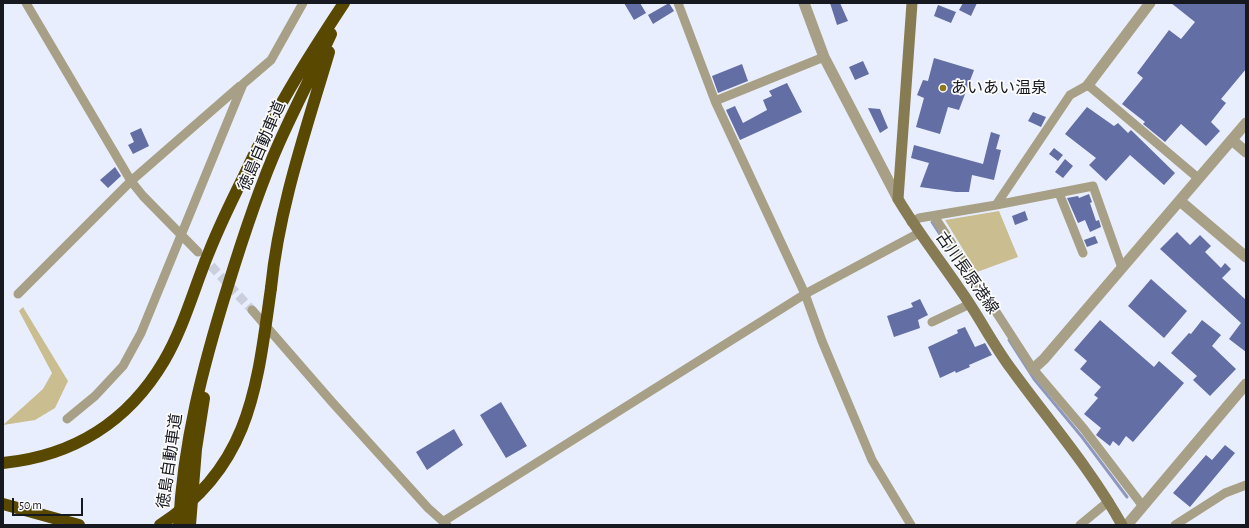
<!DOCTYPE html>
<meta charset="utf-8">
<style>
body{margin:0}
#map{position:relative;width:1249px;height:528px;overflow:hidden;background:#e9eefe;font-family:"Alegreya Sans",sans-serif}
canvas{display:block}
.frame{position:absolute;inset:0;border:4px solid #171920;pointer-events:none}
.scale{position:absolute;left:12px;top:498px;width:71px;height:18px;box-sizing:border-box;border:2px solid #171920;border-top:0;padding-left:5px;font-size:12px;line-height:14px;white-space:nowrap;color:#171920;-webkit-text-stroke:3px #fcfcfc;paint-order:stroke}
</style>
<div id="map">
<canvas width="1249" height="528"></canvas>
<div class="frame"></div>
<div class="scale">50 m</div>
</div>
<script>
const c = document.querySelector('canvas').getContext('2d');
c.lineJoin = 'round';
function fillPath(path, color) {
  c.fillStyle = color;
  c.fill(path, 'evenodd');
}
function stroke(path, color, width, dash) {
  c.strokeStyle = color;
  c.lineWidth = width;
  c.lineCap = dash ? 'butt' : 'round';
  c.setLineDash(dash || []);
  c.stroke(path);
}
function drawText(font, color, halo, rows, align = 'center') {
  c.font = font + ' "Alegreya Sans","Noto Sans JP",sans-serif';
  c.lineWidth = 3.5;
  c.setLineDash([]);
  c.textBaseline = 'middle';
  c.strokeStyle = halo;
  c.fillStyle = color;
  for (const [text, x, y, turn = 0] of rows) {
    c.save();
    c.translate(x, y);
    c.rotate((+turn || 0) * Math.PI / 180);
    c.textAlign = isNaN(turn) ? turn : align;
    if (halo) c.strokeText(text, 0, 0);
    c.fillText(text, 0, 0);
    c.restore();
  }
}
const green = new Path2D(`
 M999,211l19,46 -41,15 -32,-52z
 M23,307l45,74 -13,27 -20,12 -32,5 40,-36 9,-16 -33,-62z`);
const stream = new Path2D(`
 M932,222l18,28
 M1009,340l25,39 48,58 45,60`);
const building = new Path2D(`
 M624,3h16l6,10 -12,7z
 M669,3l5,8 -21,13 -5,-9z
 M830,3h10l8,18 -11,4z
 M963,3h14l-6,13 -12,-6z
 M1171,3h75v66l-25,30 5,4 -15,19 9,9 -14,15 -25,-22 -16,18 -22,-18 2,-2 -23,-18 21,-26 -6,-5 32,-43 12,9 14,-17z
 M938,5l18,7 -5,11 -17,-7z
 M934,58l40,12 -15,40 -11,-3 -8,27 -24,-7 8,-29 -7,-3 6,-15 5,1z
 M863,61l6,13 -14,6 -6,-13z
 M742,64l6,17 -30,12 -6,-17z
 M787,83l15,29 -62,28 -14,-30 9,-4 8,17 24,-13 -4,-10 9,-4 -3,-5z
 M1087,107l27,19 4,-3 10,10 3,-3 44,43 -11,12 -34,-30 -24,26 -17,-16 7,-7 -31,-24z
 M868,108l12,1 8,19 -8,5z
 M1033,112l13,5 -5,10 -13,-6z
 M141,128l8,18 -16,8 -5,-9 6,-3 -4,-9z
 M991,132l9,3 -4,14 5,1 -7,30 -22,-5 -3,17h-13l-36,-5 9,-24 -18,-5 3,-13 69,19z
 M1054,148l9,7 -5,6 -9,-7z
 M1065,159l8,7 -10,12 -8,-6z
 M115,167l6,9 -13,12 -8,-8z
 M1089,194l3,8 -2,1 6,18 3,-1 2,7 -11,5 -5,-12 -7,3 -11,-25 11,-2 1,2z
 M1025,211l3,9 -13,5 -3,-9z
 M1177,232l13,13 10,-10 11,11 -6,6 16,16 4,-5 6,6 -9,9 24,22v52l-17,-13 12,-16 -81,-74z
 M1095,236l3,7 -11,4 -3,-7z
 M1151,279l36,32 -23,27 -36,-32z
 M920,299l8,16 -10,5 2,8 -26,9 -7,-21 26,-9 -2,-4z
 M1100,320l54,47 5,-6 25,22 -51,59 -7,-6 -7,10 -6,-5 -3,5 -14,-11 5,-7 -17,-14 14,-16 -4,-3 7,-8 -21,-18 7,-8 -13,-11z
 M1202,320l19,15 -9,11 24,23 -26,27 -17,-16 4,-4 -26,-23 18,-20 2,1z
 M965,327l10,20 10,-4 7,12 -23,10 1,2 -14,6 -1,-2 -15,7 -12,-31 30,-14 -1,-3z
 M501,402l26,44 -21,12 -26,-43z
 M454,429l9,16 -36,25 -11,-18z
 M1225,445l10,8 -45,54 -17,-14 33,-38 6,5z`);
const minorTunnel = new Path2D(`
 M202,256l50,54`);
const minor = new Path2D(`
 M26,3l105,178 12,15 55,56
 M678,3l37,98 90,193 17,47 50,119 39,65
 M715,101l109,-44
 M1059,193l24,60
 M996,205l97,-19 29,82
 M934,216l99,153 51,60 58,76
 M911,222l8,-4 77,-13 74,-110 18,-10 110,93
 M18,294l113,-113 109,-95
 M252,310l80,92 96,106 19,17
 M932,322l38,-18
 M67,419l28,-23 28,-30 18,-33 102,-249 28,-24 32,-57
 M444,521l361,-227 114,-61
 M1080,525l29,-24
 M1175,525l50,-32 21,-8`);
const tertiary = new Path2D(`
 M804,3l20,54 74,142
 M1088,85l62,-82
 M1232,140l14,12
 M1180,201l66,56
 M1033,369l11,-10 202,-236
 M1127,525l119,-141`);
const secondary = new Path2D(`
 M912,3l-14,196c19,32 42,61 63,92 18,25 32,54 51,79 37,51 79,99 110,155`);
const motorway = new Path2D(`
 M271,288c8,-81 35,-158 58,-236
 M3,463c70,-7 125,-41 161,-102 20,-34 30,-73 45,-109 10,-25 22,-50 34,-74 28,-62 64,-119 101,-175
 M3,504l76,21
 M179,525c4,-82 24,-159 48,-236 15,-49 31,-99 52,-146 16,-36 35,-72 52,-109
 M190,525l6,-76 8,-51`);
const motorwayBridge = new Path2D(`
 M160,525c91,-58 97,-139 111,-237`);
const markers = [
 [943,88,4,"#8e771c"]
];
const poiNames = [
 ["あいあい温泉",951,88]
];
const streetNames = [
 ["徳島自動車道",262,146,-67],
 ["古川長原港線",967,273,55],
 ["徳島自動車道",170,461,-82]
];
fillPath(green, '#cabd90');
stroke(stream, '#8f98bb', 3);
fillPath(building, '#626ea4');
stroke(minorTunnel, '#cacedd', 9, [9, 4.5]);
stroke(minor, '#a8a086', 9);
stroke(tertiary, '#a8a086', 11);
stroke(secondary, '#867b53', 11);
stroke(motorway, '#594800', 12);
stroke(motorwayBridge, '#594800', 12);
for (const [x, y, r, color] of markers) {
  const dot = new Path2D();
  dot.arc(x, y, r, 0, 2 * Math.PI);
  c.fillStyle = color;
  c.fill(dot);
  stroke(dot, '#fcfcfc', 1.5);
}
drawText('16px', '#171920', '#fcfcfc', poiNames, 'left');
drawText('16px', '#171920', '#fcfcfc', streetNames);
</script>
